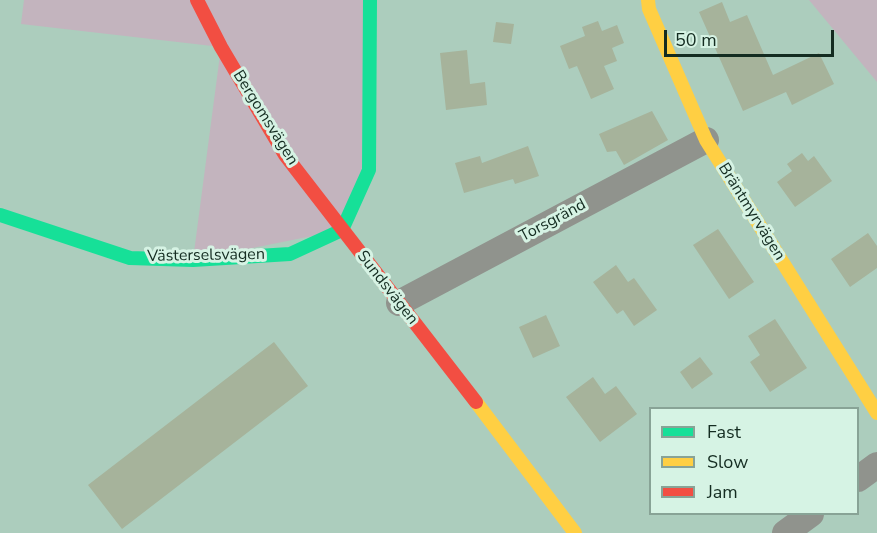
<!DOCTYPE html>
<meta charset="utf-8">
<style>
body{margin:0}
#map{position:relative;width:877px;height:533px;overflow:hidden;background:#accdbd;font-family:"Nunito Sans",sans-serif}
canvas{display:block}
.legend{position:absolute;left:649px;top:407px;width:210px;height:108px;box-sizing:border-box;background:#d6f3e4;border:2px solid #88a396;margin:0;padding:8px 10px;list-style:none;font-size:18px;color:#142c21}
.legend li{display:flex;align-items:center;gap:12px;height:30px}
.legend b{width:30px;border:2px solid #88a396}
.scale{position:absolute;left:664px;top:30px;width:170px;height:27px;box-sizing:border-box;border:3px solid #142c21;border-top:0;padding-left:8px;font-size:18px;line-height:21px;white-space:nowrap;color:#142c21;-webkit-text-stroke:4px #d6f3e4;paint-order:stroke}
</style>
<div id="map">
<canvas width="877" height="533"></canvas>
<ul class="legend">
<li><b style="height:8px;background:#16e098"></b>Fast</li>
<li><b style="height:8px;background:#ffcf43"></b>Slow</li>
<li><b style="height:8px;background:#f24e42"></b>Jam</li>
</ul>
<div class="scale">50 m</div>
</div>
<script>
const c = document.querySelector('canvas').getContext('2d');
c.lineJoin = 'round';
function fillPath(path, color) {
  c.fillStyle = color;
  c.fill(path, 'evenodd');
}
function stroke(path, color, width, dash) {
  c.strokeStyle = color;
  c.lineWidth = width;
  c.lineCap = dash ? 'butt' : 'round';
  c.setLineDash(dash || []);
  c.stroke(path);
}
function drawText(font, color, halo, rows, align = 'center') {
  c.font = font + ' "Nunito Sans",sans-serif';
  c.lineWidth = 6;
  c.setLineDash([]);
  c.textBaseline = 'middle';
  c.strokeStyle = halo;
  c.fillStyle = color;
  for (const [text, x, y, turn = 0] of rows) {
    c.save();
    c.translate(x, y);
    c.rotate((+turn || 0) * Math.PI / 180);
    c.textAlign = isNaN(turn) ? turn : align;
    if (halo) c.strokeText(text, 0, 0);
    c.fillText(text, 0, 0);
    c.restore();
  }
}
const green = new Path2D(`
 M24,0h346l-1,170 -27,60 -149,30 28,-213 -200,-23z
 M809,0h68v82z`);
const building = new Path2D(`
 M722,2l8,20 17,-7 26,60 46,-22 15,31 -42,21 -6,-13 -43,19 -44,-99z
 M598,21l4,10 15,-6 7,18 -12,5 5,13 -13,5 10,23 -23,10 -14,-33 -8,3 -9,-23 25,-10 -3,-9z
 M496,22l18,2 -3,20 -18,-2z
 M467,50l3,34 15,-2 2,23 -41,5 -6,-57z
 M652,111l16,29 -44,25 -8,-14 -9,1 -8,-18z
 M528,146l11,30 -24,8 -2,-5 -49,14 -9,-30 25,-7 2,7z
 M802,153l6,8 6,-5 18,25 -37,26 -18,-25 15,-11 -5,-7z
 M718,229l36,53 -25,17 -36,-54z
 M868,233l9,13v22l-27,19 -19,-28z
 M616,265l12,17 6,-4 23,32 -23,16 -11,-16 -6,4 -24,-32z
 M546,315l14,31 -27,12 -14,-31z
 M775,319l32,49 -37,24 -20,-30 10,-7 -12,-19z
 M274,342l34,44 -186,143 -34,-44z
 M700,357l13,17 -21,15 -12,-17z
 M593,377l12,17 11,-8 21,28 -37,28 -34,-45z`);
const street = new Path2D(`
 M399,303l307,-163
 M858,479l19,-14
 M785,533l26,-19`);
const fast = new Path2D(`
 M0,215l130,43 63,2 97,-6 52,-24
 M342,230l27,-60 1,-170`);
const slow = new Path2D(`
 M648,0l1,9 57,131 171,273
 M476,402l99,131`);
const jam = new Path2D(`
 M197,0l24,47 64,108 191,247`);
const streetNames = [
 ["Bergomsvägen",265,118,58],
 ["Bräntmyrvägen",751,212,58],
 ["Torsgränd",553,221,-28],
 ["Västerselsvägen",206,256,-1],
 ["Sundsvägen",387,288,52]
];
fillPath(green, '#c3b4be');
fillPath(building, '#a6b39b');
stroke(street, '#90938d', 26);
stroke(fast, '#16e098', 14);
stroke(slow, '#ffcf43', 14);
stroke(jam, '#f24e42', 14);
drawText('16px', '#142c21', '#d6f3e4', streetNames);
</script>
